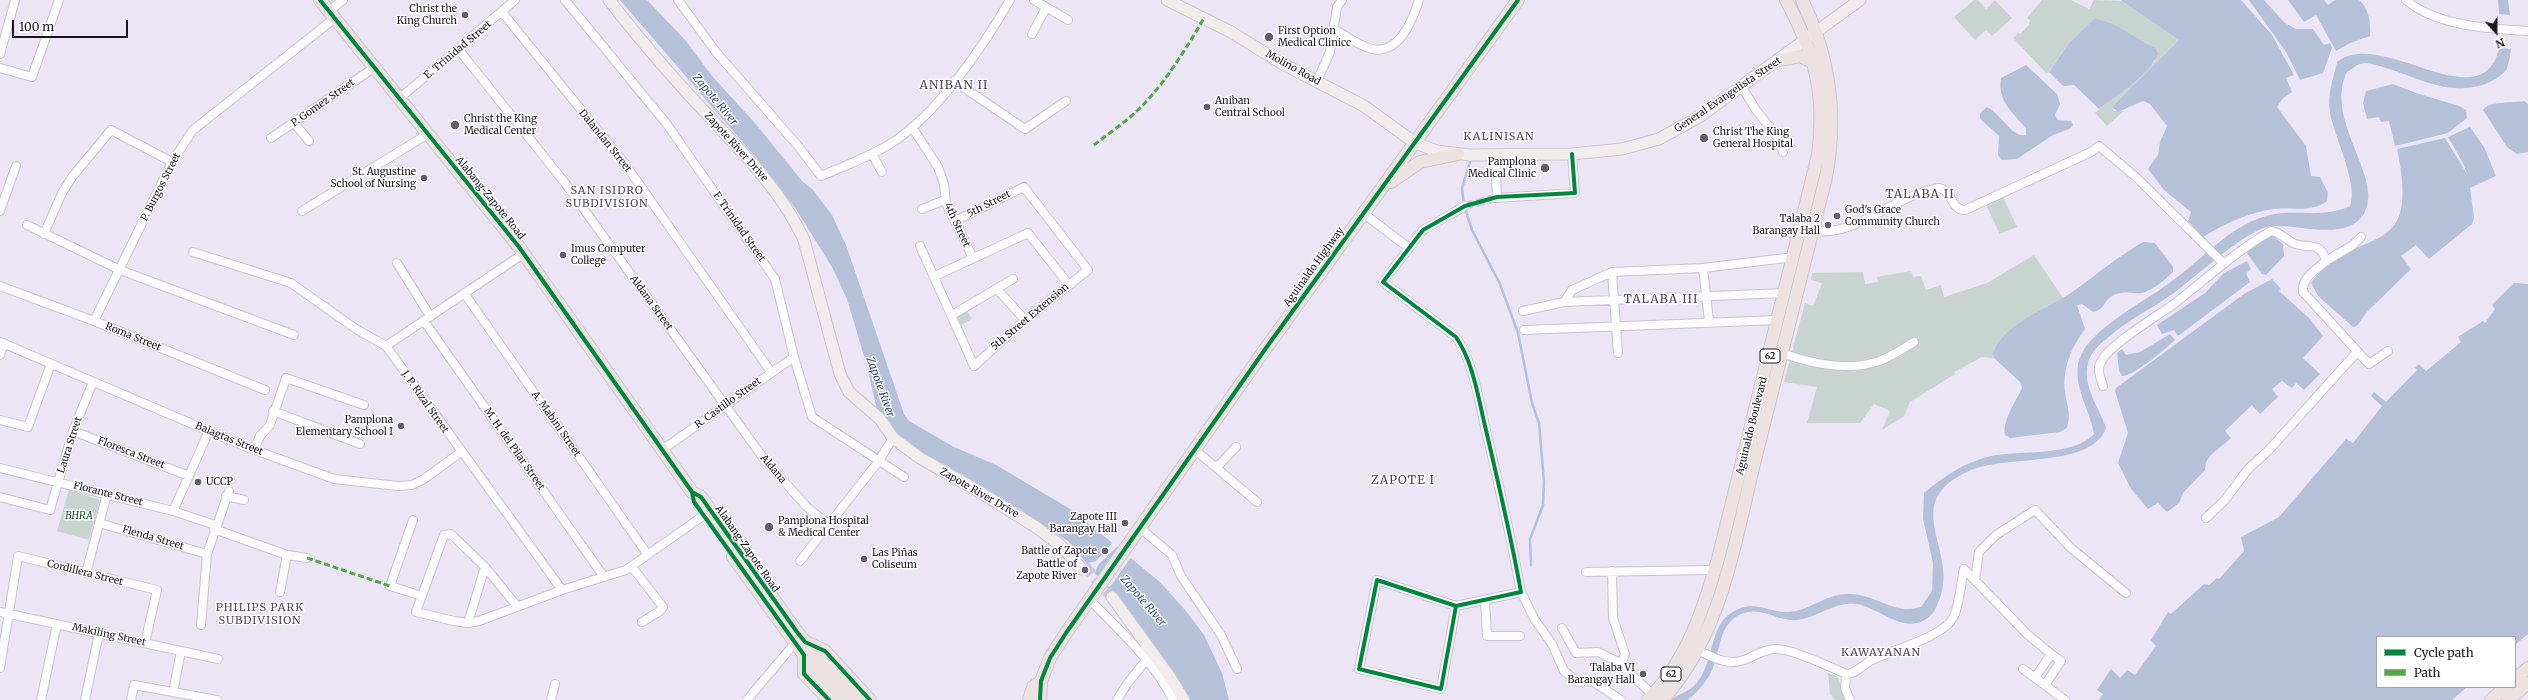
<!DOCTYPE html>
<meta charset="utf-8">
<style>
body{margin:0}
#map{position:relative;width:2528px;height:700px;overflow:hidden;background:#ebe5f6;font-family:Merriweather,serif}
canvas{display:block}
.legend{position:absolute;left:2376px;top:636px;width:140px;height:52px;box-sizing:border-box;background:#fff;border:1px solid #a3a1a5;margin:0;padding:5px 7px;list-style:none;font-size:12px;color:#19141f}
.legend li{display:flex;align-items:center;gap:8px;height:20px}
.legend b{width:20px;border:1px solid #a3a1a5}
.north{position:absolute;left:2476px;top:12px;width:40px;height:40px;-webkit-text-stroke:3px #fff;paint-order:stroke;rotate:159deg;font-size:11px;font-weight:700;line-height:16px;text-align:center;color:#19141f}
.north::after{content:'';display:block;margin:auto;width:14px;height:18px;background:#19141f;clip-path:polygon(50% 0,100% 100%,50% 72%,0 100%)}
.scale{position:absolute;left:12px;top:20px;width:116px;height:18px;box-sizing:border-box;border:2px solid #19141f;border-top:0;padding-left:5px;font-size:12px;line-height:14px;white-space:nowrap;color:#19141f;-webkit-text-stroke:3px #fff;paint-order:stroke}
</style>
<div id="map">
<canvas width="2528" height="700"></canvas>
<ul class="legend">
<li><b style="height:5px;background:#00873e"></b>Cycle path</li>
<li><b style="height:5px;background:#52a843"></b>Path</li>
</ul>
<div class="north">N</div>
<div class="scale">100 m</div>
</div>
<script>
const c = document.querySelector('canvas').getContext('2d');
c.lineJoin = 'round';
function fillPath(path, color) {
  c.fillStyle = color;
  c.fill(path, 'evenodd');
}
function stroke(path, color, width, dash) {
  c.strokeStyle = color;
  c.lineWidth = width;
  c.lineCap = dash ? 'butt' : 'round';
  c.setLineDash(dash || []);
  c.stroke(path);
}
function drawText(font, color, halo, rows, align = 'center') {
  c.font = font + ' Merriweather,serif';
  c.lineWidth = 3;
  c.setLineDash([]);
  c.textBaseline = 'middle';
  c.strokeStyle = halo;
  c.fillStyle = color;
  for (const [text, x, y, turn = 0] of rows) {
    c.save();
    c.translate(x, y);
    c.rotate((+turn || 0) * Math.PI / 180);
    c.textAlign = isNaN(turn) ? turn : align;
    if (halo) c.strokeText(text, 0, 0);
    c.fillText(text, 0, 0);
    c.restore();
  }
}
const green = new Path2D(`
 M1974,0h4l8,9 9,-9 17,18 -20,18 -6,-6 -11,10 -21,-23z
 M2042,0h29l18,9 5,-9 31,1 54,39 -67,67 2,4h10l-17,15 -12,-13 60,-52c-20,-21 -31,-34 -60,-43l-26,25 -22,31 -34,-36 5,-5 2,1 9,-9 1,-5 -3,-2z
 M2003,197l14,30 -17,7 -14,-29z
 M2034,255l29,43c-29,17 -52,25 -70,56l1,4 -12,-1 -28,15 1,2 -45,28 -6,14 -22,14 8,-19 -16,-7 -14,19h-53l10,-36 -33,-5 21,-79 8,3 9,-23 -11,-3 1,-7 51,-1 2,12 13,-2 -1,-5 34,-6 2,6 8,-1 5,14 15,-5 3,12 43,-14z
 M966,309l6,10 -11,6 -6,-10z
 M69,490l31,10 -11,40 -32,-9z
 M1828,673l9,3 9,24h-11l-5,-6z`);
const water = new Path2D(`
 M620,0h27l39,41 26,35 43,47 47,58 11,9 19,25 14,30 58,169 5,7 45,26 42,18 76,45 88,72 26,29 18,24 18,38 7,27h-40l-18,-31 -24,-33 -79,-95 -161,-97 -30,-34 -10,-44 -20,-67 -15,-32 -36,-58 -38,-49z
 M2121,0h120l31,35 22,40 -8,3 6,14 -9,6 -6,9 29,39 5,30 9,1 8,16 -1,8c-16,12 -34,6 -53,8 -24,3 -50,15 -71,28l-15,-16 3,-9 -27,-22 -16,-21 10,-14 2,-13 7,-16 -17,-22 -7,-3 -25,11 -6,-5 67,-67z
 M2249,0h15l21,23 11,6h17l11,16 6,-2 2,5 -9,25 -23,7 -14,-28z
 M2288,0h36l4,5 7,-5h24c10,8 12,24 11,36l-20,7 -14,8 -20,-36 -12,7z
 M2498,0h10l2,15 -11,-1z
 M2095,18l18,6 43,25 2,5c-11,23 -40,40 -59,55l-25,-24 -11,1 -14,-14 20,-29z
 M2499,48l12,1c-1,7 -2,16 -5,21 -4,6 -14,11 -21,14 -43,15 -77,-14 -119,-21l-7,1 -12,8c-24,48 38,106 17,142 -19,30 -71,7 -97,13 -25,6 -73,52 -96,68 -20,14 -41,24 -60,40 -9,7 -20,16 -23,28 -6,23 11,44 18,65 -15,41 -101,26 -137,43 -71,32 -11,77 -29,127 -3,7 -5,14 -11,19 -24,19 -47,-8 -72,-13 -20,-4 -40,14 -60,16 -21,2 -38,-17 -60,-4 -17,11 -17,32 -23,49 -5,15 -15,25 -26,35h-17c7,-6 18,-8 25,-16 17,-20 14,-53 31,-68 27,-22 43,1 69,-5 18,-4 32,-17 52,-17 20,-1 36,12 55,15 6,1 13,-1 18,-2l11,-16 1,-28 -10,-44 1,-26c20,-17 41,-31 67,-37 29,-6 82,1 103,-22 -4,-24 -20,-45 -16,-70 2,-7 5,-14 9,-19 23,-27 57,-43 85,-64 31,-22 56,-54 94,-65 27,-8 58,3 84,-10 9,-21 -16,-70 -20,-93 -3,-19 3,-33 7,-51 44,-36 145,61 162,-14z
 M2026,65l31,29 3,10 -5,11 3,5 13,1 2,4 -4,4 -16,6 -36,24 -15,1 -4,-5 1,-19 -19,-17v-6l7,-6c13,5 24,31 39,28v-7c-13,-15 -29,-27 -25,-50z
 M2393,84l23,9 43,13 7,4 1,8 -19,15 -53,13 -6,-25 -8,1 -2,-5 -12,2 -4,-16 3,-12z
 M2524,101l4,3v48l-11,2 -10,-7 -24,-37c5,-9 31,-7 41,-9z
 M2470,127l14,20 12,29 -26,12 4,30 -2,6 -43,35 -13,-14 -15,11 10,13 -45,44 -9,13 -4,1 -35,-31 -7,-13c47,-62 111,-17 86,-134l48,-11 22,36 -4,-11 -15,-26z
 M2269,236h4l10,8 1,12 -18,19 -4,-1 -15,-21 2,-4z
 M2143,242l12,1 18,24v5c-7,7 -21,19 -31,21 -12,1 -19,-3 -30,3 -8,5 -8,14 -19,16l-11,-8 -5,1 8,24c-13,17 -23,40 -20,63 2,14 6,21 2,36l-7,4 -50,6 -5,-3c-3,-14 11,-34 17,-47l-2,-6 -26,-24 -1,-4c8,-29 55,-46 78,-61 24,-17 46,-36 72,-51z
 M2247,261l4,8 -5,4 4,9 -72,54 -4,-6 -12,4 -5,-9 48,-32 19,-20z
 M2272,279l9,10 -2,2 30,27 14,18 -20,22 17,16 -16,16 -8,-7 -4,5 -10,-7 -10,8 6,8 -18,17 -8,-9 -27,26 6,7 -20,17 -5,7 -1,8 -22,23 -4,10 -12,9 -9,-9 -10,6 -17,-20 -13,-26 10,-30 -13,-42 1,-3 128,-94z
 M2514,283l14,1v350l-13,11v-8h-138v50h90l-15,13h-353l4,-6 -6,-4 14,-21 9,9 7,-8 8,5 21,-29 -5,-6 17,-28 3,2 33,-30 5,1 8,-7 2,1 25,-28 -3,-14 38,-20 67,-78 7,4 29,-37 -11,-10 3,-4 12,10 31,-32 -2,-2 4,-4 7,7 35,-29 -3,-5 25,-16 2,2 10,-14 -3,-4z
 M2170,334l5,6c-10,9 -41,36 -53,36l-3,-5 -2,-18 5,-4 4,6 14,-3z`);
const pier = new Path2D(`
 M1114,541l5,4 -20,19 -4,8 -7,-9 8,-2z
 M1121,547l11,9 -22,31 -12,-8z`);
const stream = new Path2D(`
 M1464,205l-2,-17 8,-26
 M1465,208l7,22 28,54 18,49 14,70 7,20 5,59 -1,23 -13,34 1,26`);
const minorTunnel = new Path2D(`
 M1465,206l30,-8`);
const majorTunnel = new Path2D(`
 M1084,566l28,31`);
const minor = new Path2D(`
 M565,0l101,123 109,156 19,78 18,60 92,60
 M678,0l38,52 82,94 23,30c23,-10 48,-19 69,-32 46,-28 93,-97 120,-144
 M1034,0l34,20
 M2406,0c30,26 84,29 122,31
 M329,11l14,-11
 M502,12l123,152 146,208
 M1334,29c12,7 25,17 38,20 27,6 41,-30 47,-49
 M1032,34l14,-26
 M459,50l106,133 199,276 43,48 22,18
 M0,54l15,-54
 M0,68l32,9 27,-77
 M954,81l71,48 41,-28
 M1317,81l13,-29 7,-45 5,-7
 M1742,87l14,23 19,24 8,18
 M400,98l115,-98
 M294,123l15,18
 M912,127l26,40 6,17 2,19 27,55
 M271,138l104,-71
 M872,154l10,18
 M1495,155l2,42
 M1495,198l80,-5 -3,-39
 M922,209l23,-9
 M0,211l16,-45
 M302,211l126,-77
 M1363,213l46,35
 M27,225l93,45 174,65
 M1813,230c38,8 73,-27 108,-37 5,-1 13,-5 18,-5 14,2 11,22 26,22l126,-58 8,-6 38,32 87,86
 M44,234l18,-41 10,-16 39,-47 61,32
 M920,246l54,120 51,-46 63,-50 -64,-83 -69,34
 M193,252l98,31 65,46 30,17 176,244
 M2326,261l27,-16 8,-8
 M397,263l33,53
 M1703,268l6,53
 M1612,272l6,81
 M935,276l93,-43 41,52
 M0,286l94,35 171,69
 M997,289l28,31
 M464,293l184,262
 M1564,302l8,-12 40,-18 91,-4 91,-11
 M1523,311l41,-9 221,-9
 M952,315l61,-36
 M94,321l78,-159 21,-32 142,-112
 M424,321l180,256
 M1524,330l254,-10
 M0,342l244,104 90,33 64,7 14,-1 12,-6 37,-27
 M386,346l137,-92
 M1782,353c28,10 65,18 94,9 14,-4 26,-13 38,-20
 M0,355l4,-12
 M2103,386c-3,-10 -7,-17 -1,-26 9,-16 55,-44 72,-56 32,-25 62,-53 97,-73 9,1 14,8 22,12 14,7 27,-4 33,18 -10,9 -25,17 -23,31l66,72 19,-13
 M273,411l87,33
 M0,420l28,7 23,-63
 M73,431l116,45
 M1194,449l63,53
 M254,450l6,-14 10,-11 16,-47 78,27
 M662,450l132,-93
 M1217,467l19,-20
 M0,468l173,43 42,14
 M226,496l18,4
 M0,497l50,13 23,-79 20,-49
 M173,511l36,-80
 M2206,518l19,-18 23,-31 20,-18 89,-99
 M413,520l-23,66 32,10
 M99,523l108,31
 M1140,528l32,27 9,21 40,59 16,34
 M214,529l73,26 20,3
 M800,561l78,-99 15,-24
 M632,567l31,40 -3,4 -18,11
 M1612,571l1,47 12,36 -4,11 32,30
 M1586,572l129,-2
 M86,573l21,-79
 M1975,580l4,-28 17,-17 39,-25 37,39 54,44
 M280,592l7,-37
 M1521,592l14,28 17,24 12,27 14,11 14,-1 29,19
 M1089,599c31,32 64,61 84,101
 M1485,601l2,35h33
 M517,606l-32,-39 -34,-33 -7,1 -28,77 38,9 14,2 11,-2 83,-31 64,-20 84,-59
 M1456,606l-15,83 -82,-20 18,-89 79,26 65,-14c-10,-56 -23,-111 -36,-166 -7,-30 -12,-64 -29,-89l-73,-55 40,-52 42,-24
 M0,612l218,47
 M468,623l17,-56
 M201,625l6,-71 22,-63
 M1562,628l14,25 22,-1 22,11
 M1698,650c17,9 33,17 51,8 9,-4 16,-9 26,-9 14,-1 56,18 71,25 11,0 17,-10 26,-14 22,-11 69,-22 81,-42 6,-10 8,-36 11,-49l63,65 24,20 -16,24
 M0,668l18,-112 139,34 -12,53
 M2023,669l42,31
 M1846,674l-1,14 5,12
 M2045,685l16,-24 -10,-7
 M173,692l8,-41
 M41,700l16,-76
 M85,700l14,-67
 M131,700l3,-15 83,15
 M551,700l4,-16
 M747,700l48,-57
 M1117,700l10,-16 20,-25`);
const major = new Path2D(`
 M609,0c34,44 71,86 109,126 33,35 66,70 86,114l36,134 9,18 31,27 13,19 27,20 55,31 61,38 24,18 22,24
 M1167,0l64,32 52,32 81,42 51,37 22,8 33,4 102,-1 50,-5 37,-10 40,-22 161,-117
 M1112,597l58,80 14,23`);
const highway = new Path2D(`
 M320,0l199,247 173,245 9,5 96,135 59,68
 M1780,60l20,-4 14,7
 M1391,182l29,-20 38,-8
 M733,557l71,98 39,45
 M808,643l17,8 45,49
 M804,655v19l25,26
 M2515,679l13,-11
 M1029,700l4,-13 8,-6
 M1040,700l1,-19 9,-23 16,-25 200,-285 252,-348
 M1648,700c39,-40 55,-89 70,-141l100,-404c8,-61 -3,-101 -32,-155
 M1662,700c62,-67 73,-163 95,-248 23,-91 46,-183 69,-275 12,-63 4,-120 -24,-177
 M2491,700l15,-13
 M2508,700l20,-17`);
const quiet = new Path2D(`
 M1094,145c15,-12 32,-23 46,-37 25,-25 46,-59 64,-90
 M307,558l83,28`);
const cycleway = new Path2D(`
 M320,0l199,247 173,245 9,5 96,135 8,10 20,9 45,49
 M692,492l2,10 110,153v19l25,26
 M1456,606l-15,83 -82,-20 18,-89 79,26 65,-14c-10,-56 -23,-111 -36,-166 -7,-30 -12,-64 -29,-89l-73,-55 40,-52 42,-24 32,-9 78,-4 -3,-39
 M1040,700l1,-19 9,-23 16,-25 200,-285 252,-348`);
const markers = [
 [465,15,4,"#625d6a"],
 [1269,37,5,"#625d6a"],
 [1207,107,4,"#625d6a"],
 [455,125,5,"#625d6a"],
 [1704,138,5,"#625d6a"],
 [1545,168,5,"#625d6a"],
 [424,178,4,"#625d6a"],
 [1837,216,4,"#625d6a"],
 [1828,225,4,"#625d6a"],
 [563,255,4,"#625d6a"],
 [401,426,4,"#625d6a"],
 [198,482,4,"#625d6a"],
 [1125,523,4,"#625d6a"],
 [769,527,5,"#625d6a"],
 [1105,551,4,"#625d6a"],
 [864,559,4,"#625d6a"],
 [1085,570,4,"#625d6a"],
 [1643,674,4,"#625d6a"]
];
const shields = [
 [1770,356,20],
 [1671,674,20]
];
const shieldNames = [
 ["62",1770,356],
 ["62",1671,674]
];
const poiNames = [
 ["Christ the",457,9],
 ["King Church",457,21],
 ["First Option",1278,31,"left"],
 ["Medical Clinicc",1278,43,"left"],
 ["Aniban",1215,101,"left"],
 ["Central School",1215,113,"left"],
 ["Christ the King",464,119,"left"],
 ["Medical Center",464,131,"left"],
 ["Christ The King",1713,132,"left"],
 ["General Hospital",1713,144,"left"],
 ["Pamplona",1536,162],
 ["Medical Clinic",1536,174],
 ["St. Augustine",416,172],
 ["School of Nursing",416,184],
 ["God's Grace",1845,210,"left"],
 ["Community Church",1845,222,"left"],
 ["Talaba 2",1820,219],
 ["Barangay Hall",1820,231],
 ["Imus Computer",571,249,"left"],
 ["College",571,261,"left"],
 ["Pamplona",393,420],
 ["Elementary School I",393,432],
 ["UCCP",206,482,"left"],
 ["Zapote III",1117,517],
 ["Barangay Hall",1117,529],
 ["Pamplona Hospital",778,521,"left"],
 ["& Medical Center",778,533,"left"],
 ["Battle of Zapote",1097,551],
 ["Las Piñas",872,553,"left"],
 ["Coliseum",872,565,"left"],
 ["Battle of",1077,564],
 ["Zapote River",1077,576],
 ["Talaba VI",1635,668],
 ["Barangay Hall",1635,680]
];
const streetNames = [
 ["E. Trinidad Street",458,50,-40],
 ["Molino Road",1293,68,29],
 ["General Evangelista Street",1728,95,-34],
 ["P. Gomez Street",323,103,-35],
 ["Dalandan Street",605,141,51],
 ["Zapote River Drive",736,147,48],
 ["P. Burgos Street",161,187,-63],
 ["Alabang-Zapote Road",490,198,51],
 ["5th Street",989,204,-27],
 ["4th Street",957,225,65],
 ["F. Trinidad Street",739,227,55],
 ["Aguinaldo Highway",1314,267,-54],
 ["Aldana Street",651,303,54],
 ["5th Street Extension",1030,317,-40],
 ["Roma Street",133,337,22],
 ["J. P. Rizal Street",425,402,55],
 ["R. Castillo Street",728,403,-36],
 ["A. Mabini Street",556,424,55],
 ["Aguinaldo Boulevard",1752,426,-76],
 ["Balagtas Street",229,439,22],
 ["Laura Street",70,445,-72],
 ["M. H. del Pilar Street",514,449,55],
 ["Floresca Street",131,453,21],
 ["Aldana",773,469,50],
 ["Zapote River Drive",979,493,30],
 ["Florante Street",108,494,14],
 ["Flenda Street",153,538,16],
 ["Alabang-Zapote Road",747,549,55],
 ["Cordillera Street",85,573,14],
 ["Makiling Street",109,635,12]
];
const parkNames = [
 ["BHRA",79,516]
];
const waterNames = [
 ["Zapote River",715,100,50],
 ["Zapote River",880,387,70],
 ["Zapote River",1143,601,49]
];
const neighbourhoodNames = [
 ["KALINISAN",1499,137],
 ["SAN ISIDRO",607,191],
 ["SUBDIVISION",607,204],
 ["PHILIPS PARK",260,608],
 ["SUBDIVISION",260,621],
 ["KAWAYANAN",1881,653]
];
const quarterNames = [
 ["ANIBAN II",954,86],
 ["TALABA II",1920,195],
 ["TALABA III",1661,300],
 ["ZAPOTE I",1403,481]
];
fillPath(green, '#c9d4d1');
fillPath(water, '#b4c1d9');
fillPath(pier, '#ebe5f6');
stroke(stream, '#b4c1d9', 2.5);
stroke(minorTunnel, '#ccc6d6', 8, [8, 4]);
stroke(majorTunnel, '#ccc6d6', 11, [11, 5.5]);
stroke(minor, '#c8c3d1', 10);
stroke(major, '#cac6cf', 13);
stroke(highway, '#cac6cf', 14);
stroke(minor, '#fcfbfe', 8);
stroke(major, '#f3eced', 11);
stroke(highway, '#ede2e2', 12);
stroke(quiet, '#52a843', 3, [6, 3]);
stroke(cycleway, '#00873e', 4);
for (const [x, y, r, color] of markers) {
  const dot = new Path2D();
  dot.arc(x, y, r, 0, 2 * Math.PI);
  c.fillStyle = color;
  c.fill(dot);
  stroke(dot, '#fff', 1.5);
}
for (const [x, y, w] of shields) {
  const box = new Path2D();
  box.roundRect(x - w / 2, y - 7, w, 14, 3);
  c.fillStyle = '#fff';
  c.fill(box);
  stroke(box, '#19141f', 1);
}
drawText('bold 9px', '#19141f', null, shieldNames);
drawText('10px', '#19141f', '#fff', poiNames, 'right');
drawText('10px', '#19141f', '#fff', streetNames);
drawText('italic 10px', '#1c4827', '#fff', parkNames);
drawText('italic 11px', '#2c4c72', '#fff', waterNames);
c.letterSpacing = '1px';
drawText('11px', '#4f455f', '#fff', neighbourhoodNames);
c.letterSpacing = '0px';
c.letterSpacing = '1px';
drawText('12px', '#4f455f', '#fff', quarterNames);
c.letterSpacing = '0px';
</script>
